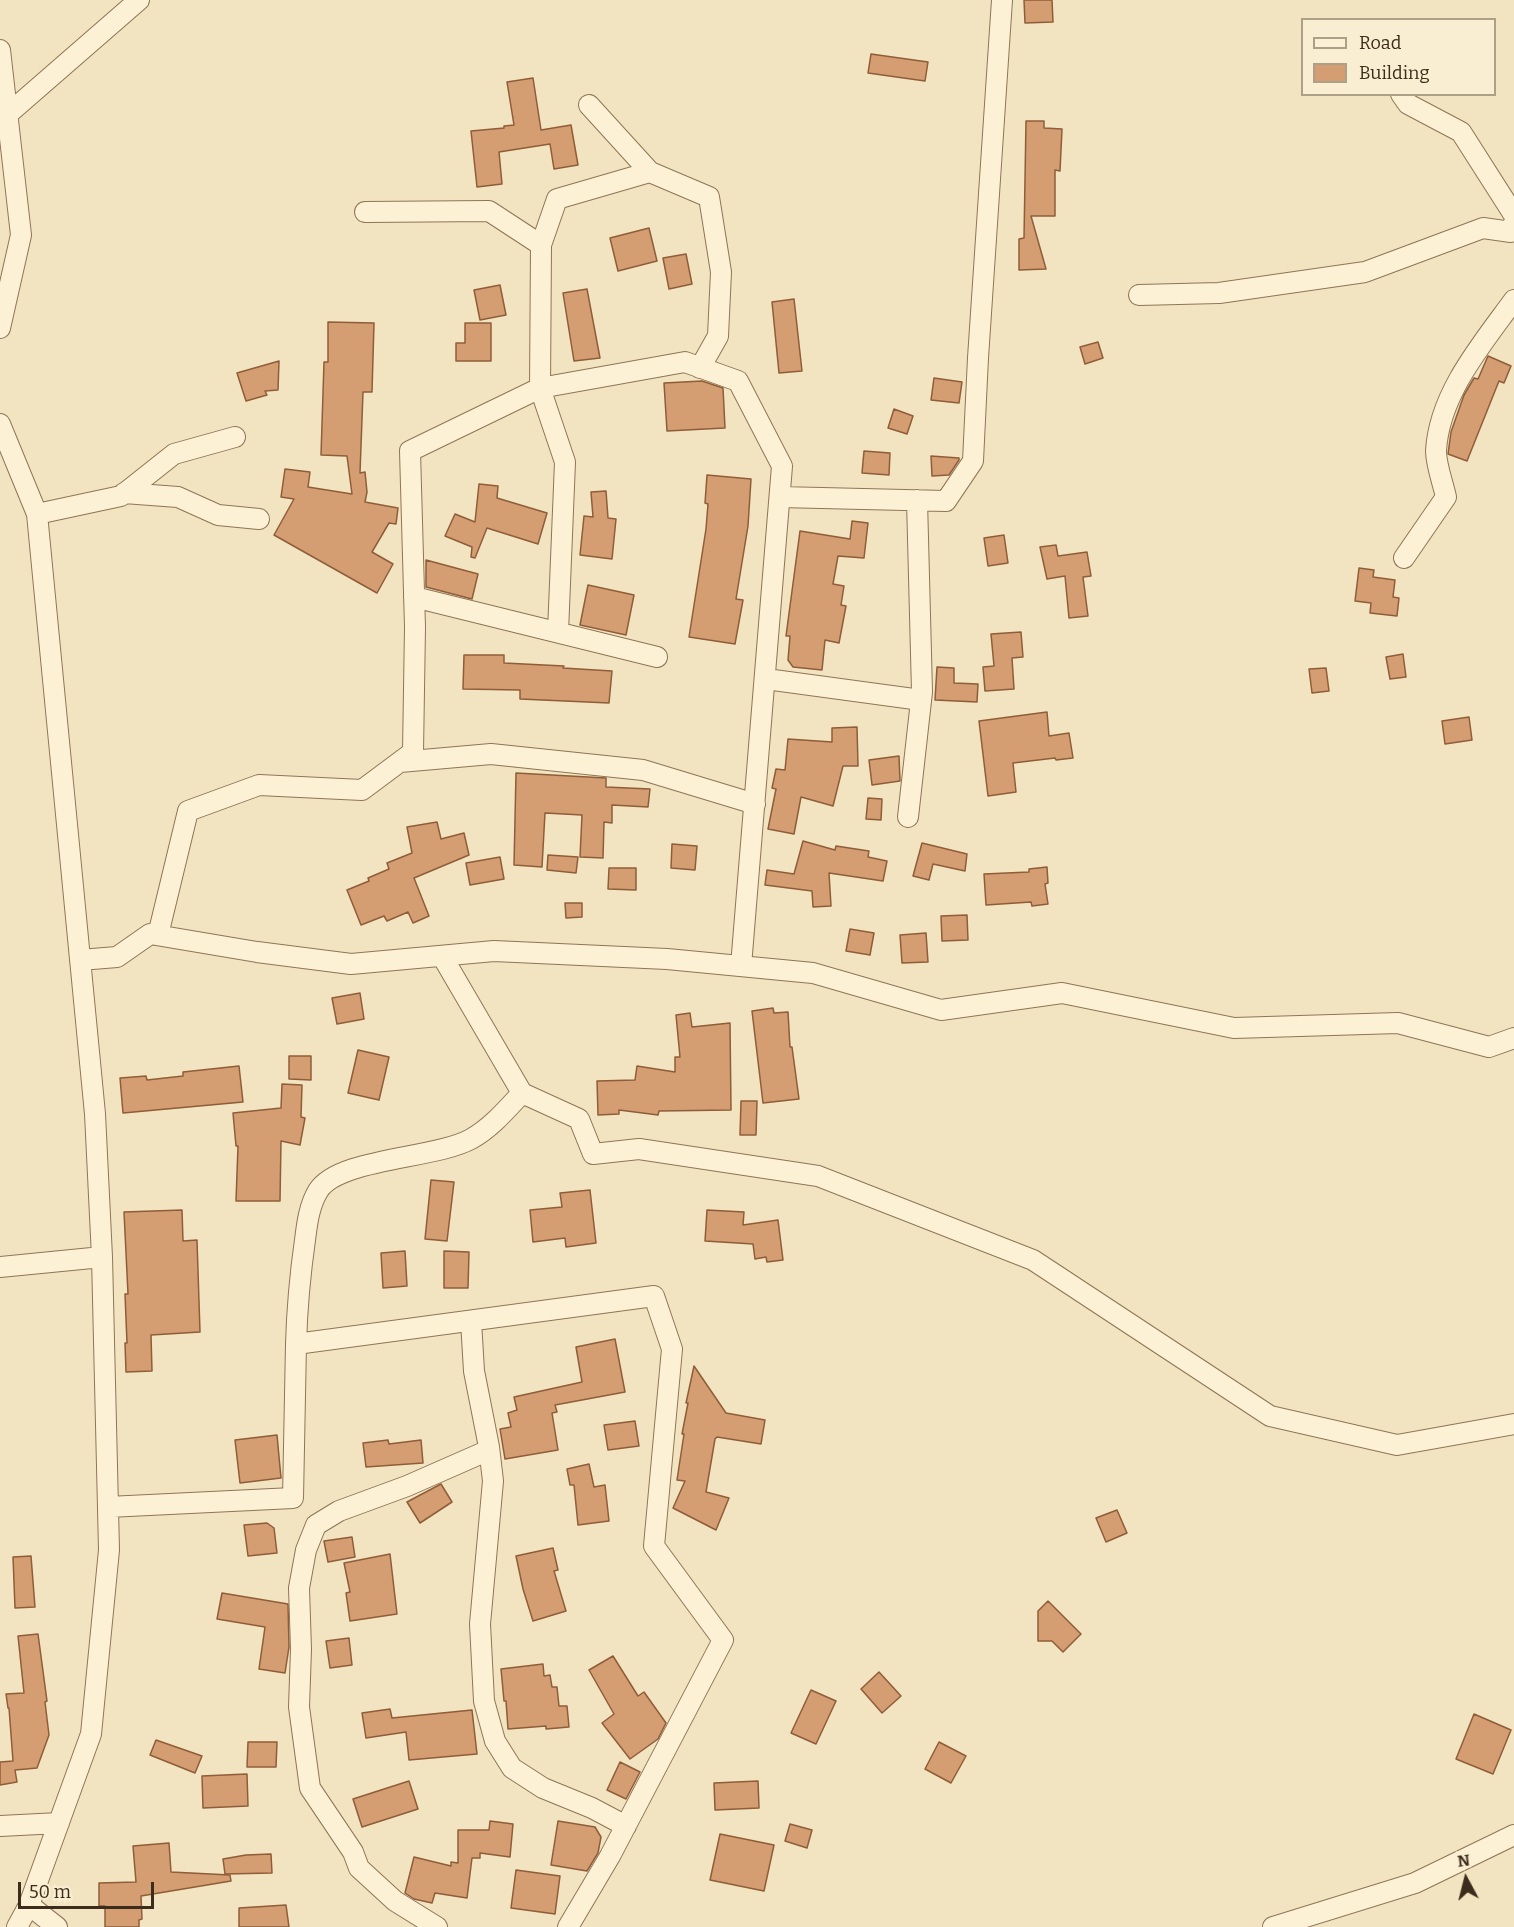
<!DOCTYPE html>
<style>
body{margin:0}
#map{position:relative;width:1514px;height:1927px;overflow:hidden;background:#f2e4c0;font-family:Bitter,serif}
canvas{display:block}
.legend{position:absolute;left:1301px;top:18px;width:195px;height:78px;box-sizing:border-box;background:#f9eed1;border:2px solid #ada089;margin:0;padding:8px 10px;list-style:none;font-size:18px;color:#3c2c1c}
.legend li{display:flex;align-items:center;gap:12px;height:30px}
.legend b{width:30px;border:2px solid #ada089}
.north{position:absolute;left:1436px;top:1849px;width:60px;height:60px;-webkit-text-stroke:4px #f9eed1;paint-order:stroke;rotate:353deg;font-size:16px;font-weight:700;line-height:24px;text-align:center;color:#3c2c1c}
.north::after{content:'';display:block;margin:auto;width:21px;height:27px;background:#3c2c1c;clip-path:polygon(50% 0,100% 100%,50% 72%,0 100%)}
.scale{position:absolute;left:18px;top:1882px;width:136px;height:27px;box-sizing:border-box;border:3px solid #3c2c1c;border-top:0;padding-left:8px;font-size:18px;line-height:21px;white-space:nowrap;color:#3c2c1c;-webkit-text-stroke:4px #f9eed1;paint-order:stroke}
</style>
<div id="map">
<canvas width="1514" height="1927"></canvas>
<ul class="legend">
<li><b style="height:8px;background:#fcf1d5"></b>Road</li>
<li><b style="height:16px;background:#d49d72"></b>Building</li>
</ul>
<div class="north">N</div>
<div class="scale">50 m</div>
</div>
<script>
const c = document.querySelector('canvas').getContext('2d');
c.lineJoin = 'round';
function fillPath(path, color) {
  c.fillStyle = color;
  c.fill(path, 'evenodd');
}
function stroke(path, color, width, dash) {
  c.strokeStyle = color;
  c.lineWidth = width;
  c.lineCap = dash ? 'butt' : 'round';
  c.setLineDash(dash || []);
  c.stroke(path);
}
const building = new Path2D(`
 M1024,0h28l1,22 -28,1z
 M871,54l57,8 -3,19 -57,-8z
 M533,78l8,52 30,-5 7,40 -24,4 -4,-25 -51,8 3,32 -25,3 -6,-56 33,-3v-2l10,-1 -7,-43z
 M1026,121h18v7l18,1 -2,42 -5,-1v46h-24l15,53 -27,1v-31l5,-1z
 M649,228l8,33 -39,10 -8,-33z
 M686,254l6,30 -23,5 -6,-31z
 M500,285l6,30 -26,5 -6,-30z
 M587,289l13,69 -26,3 -11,-68z
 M794,299l8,72 -23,2 -7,-71z
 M328,322l46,1 -2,69h-9l-3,81 5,-1 2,20 -2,10 33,6 -2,16 -7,-1 -17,29 21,12 -16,29 -103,-58 20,-36 -13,-2 4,-28 25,3 -2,15 44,7 -5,-38 -26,-1 3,-93h4z
 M465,323h26v38h-35v-18h9z
 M1098,342l5,16 -18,6 -5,-17z
 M1488,356l23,10 -7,17 -5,-2 -32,80 -19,-7 3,-22 13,-37 10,-17 4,1z
 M279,361l-1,29 -13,1 2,4 -21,6 -9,-28z
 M934,378l28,4 -3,21 -28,-3z
 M702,381l21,7 2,40 -58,3 -3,-48z
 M894,409l19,7 -6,18 -19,-6z
 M864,451l26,2 -1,22 -27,-2z
 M931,456l28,2v2l-10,15 -17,1z
 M707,475l44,4 -3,47 -12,73 7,1 -8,44 -46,-7 17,-108 2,-25 -3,-1z
 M479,484l19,2 -1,12 50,15 -9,31 -51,-16 -12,30 -4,-1 1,-10 -27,-11 10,-22 20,8z
 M606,491l2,27 8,1 -4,40 -32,-4 4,-39 9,1 -2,-25z
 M852,521l16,2 -4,35 -26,-2 -5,28 11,2 -3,19 5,1 -7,37 -14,-3 -3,30 -29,-3 -5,-7 2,-24h-4l14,-105 50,8z
 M1004,535l4,28 -20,3 -4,-28z
 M1056,545l2,11 29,-4 4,24 -8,1 5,39 -19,2 -4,-42 -18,3 -7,-32z
 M426,560l52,14 -6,25 -46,-12z
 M1359,568l15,2 -1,7 22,3 -2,17 6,1 -2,18 -27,-3 1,-10 -16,-2z
 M588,585l46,10 -8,40 -46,-10z
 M1021,632l2,25 -11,1 2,31 -29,2 -2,-24 11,-1 -3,-32z
 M1403,654l3,23 -16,2 -4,-22z
 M464,655h40v8l60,3 -1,2 49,3 -3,32 -89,-4v-9l-57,-1z
 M937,667l17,1v15l24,1 -1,18 -42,-2z
 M1326,668l3,23 -17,2 -3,-24z
 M1047,712l2,24 20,-3 4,25 -17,2 -1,-2 -42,5 3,29 -28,4 -9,-75z
 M1469,717l3,23 -27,4 -3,-23z
 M857,727l1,39h-15l-10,40 -32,-9 -7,37 -26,-5 8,-40 -4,-1 4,-19 9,1 3,-31 44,3v-14z
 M899,756l1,25 -28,4 -3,-25z
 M516,773l90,5v9l44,2 -2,18 -36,-2v18l-8,-1 -1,36 -23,-1 2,-42 -37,-2 -3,54 -28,-2z
 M868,798l14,1 -1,21 -15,-1z
 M437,822l4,17 23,-6 5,22 -55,23 15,38 -16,7 -5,-11 -21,9 -3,-5 -23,9 -14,-35 22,-9 -1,-3 21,-9 -2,-6 25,-10 -5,-26z
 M803,841l32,9 1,-4 33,5 -1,6 19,4 -4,20 -54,-8 2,33 -18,1 -1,-16 -47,-6 2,-15 27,4z
 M922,843l45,11 -2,17 -32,-7 -4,16 -16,-4z
 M672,844l25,2 -2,24 -24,-2z
 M548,855l30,2 -2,16 -29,-3z
 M500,857l4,22 -34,6 -4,-22z
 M1047,867l1,16 -3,1 3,20 -16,2 -1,-4 -45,3 -2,-31 45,-2v-3z
 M609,868h27v22l-28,-1z
 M565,903h17v14l-16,1z
 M967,915l1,25 -26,1 -1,-25z
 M850,929l24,4 -4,22 -24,-4z
 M926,933l2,29 -26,1 -2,-28z
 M360,993l4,26 -27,5 -5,-26z
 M773,1008l1,5 14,-1 2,35h2l7,52 -36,4 -11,-92z
 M690,1013l2,14 38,-4 1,87 -72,1 -1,4 -39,-5v4l-21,1 -1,-34 38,-1 2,-14 38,6v-15h5l-4,-42z
 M358,1050l31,7 -10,43 -31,-7z
 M289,1056h22v24l-22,-1z
 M239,1066l4,36 -120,11 -3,-35 26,-2 1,4 36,-4v-4z
 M282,1084l20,1 -1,32 4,1 -5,27 -19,-4 -1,60h-44l2,-55h-2l-3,-33 48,-5z
 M741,1101h16l-1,34h-16z
 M431,1180l23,2 -7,59 -22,-2z
 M590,1190l6,53 -30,4 -1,-9 -32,4 -3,-32 32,-3 -2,-14z
 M182,1210l1,31 14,-1 3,92 -49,3 1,36 -26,1 -1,-29h2l-2,-49h3l-4,-82z
 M707,1210l37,2 -1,13 35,-5 5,40 -16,2 -1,-5 -11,2 -2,-15 -48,-3z
 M405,1251l2,35 -24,2 -2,-35z
 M444,1251l25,1 -1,36h-24z
 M615,1339l10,53 -70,13 2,7 -5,1 6,37 -53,9 -5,-30 11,-2 -3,-14 9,-3 -3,-13 68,-15 -6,-35z
 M694,1366l32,47 39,7 -4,24 -44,-7 -2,2 -9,53 23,6 -13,32 -43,-22 12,-27 -8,-1 7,-46h-2l6,-31h-2z
 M635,1421l4,25 -31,4 -4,-25z
 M277,1435l4,43 -41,5 -5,-43z
 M388,1440l1,4 32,-4 2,23 -57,4 -3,-24z
 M589,1464l5,23 11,-2 4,36 -31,4 -4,-40h-4l-3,-16z
 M441,1484l11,18 -32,21 -13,-21z
 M1117,1510l10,23 -21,9 -10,-24z
 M267,1523l7,5 3,25 -29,3 -4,-31z
 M352,1537l3,20 -27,5 -4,-21z
 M553,1548l5,22 -4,1 12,40 -33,10 -10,-32 -7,-33z
 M390,1554l7,60 -47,7 -4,-28 4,-1 -6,-29z
 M31,1556l4,51 -20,1 -2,-51z
 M222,1593l66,11 1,43 -4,26 -26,-4 6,-42 -48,-8z
 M1048,1601l33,33 -18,18 -11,-11h-14v-30z
 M38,1634l9,67 -2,1 4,33 -12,33 -22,2 2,12 -17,3v-23l13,-1 -4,-53h-1l-2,-14 18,-1 -6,-57z
 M349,1638l3,27 -22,3 -4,-27z
 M613,1656l25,40 6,-4 22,31 -8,16 -28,20 -28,-36 12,-9 -25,-44z
 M543,1664l1,12 6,-1 2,12h5l2,19h8l2,21 -23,2v-3l-38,3 -2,-28h-2l-3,-32z
 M879,1672l22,24 -19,17 -21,-24z
 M811,1690l25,11 -20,43 -25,-11z
 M390,1709l2,9 80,-8 5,44 -68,6 -3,-28 -40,6 -4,-25z
 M1474,1714l37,16 -18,44 -37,-15z
 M156,1740l46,16 -7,17 -45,-18z
 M248,1742h29l-1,25h-29z
 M939,1742l27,14 -15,27 -26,-14z
 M620,1762l20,10 -14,27 -19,-9z
 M247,1774l1,32 -45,2 -1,-32z
 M409,1781l9,28 -56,18 -9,-28z
 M758,1781l1,27 -44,2 -1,-27z
 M490,1821l23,3 -3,33 -30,-4v5h-8l-5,40 -32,-5 -3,10 -18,-4 -9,-6 9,-36 37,9v-4l7,1v-33h31z
 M558,1821l37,6 6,10 -3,16 -11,18 -36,-6z
 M790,1824l22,6 -5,18 -22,-7z
 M720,1834l54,11 -10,46 -54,-11z
 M169,1843l2,29 59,3 1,6 -90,15 1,23 -3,1v7h-34v-21h-6v-23l37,-1 -3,-36z
 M271,1854l1,19 -47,1 -2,-15 23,-4z
 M516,1870l44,6 -5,38 -44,-6z
 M286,1905l3,22h-50v-19z`);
const minor = new Path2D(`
 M0,50l21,185 -21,93
 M1401,94l7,10 53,28 53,83
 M589,105l61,67 59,25 12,75 -3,64 -18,32
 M8,114l131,-114
 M541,245l16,-46 93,-27
 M1139,295l80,-2 146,-21 118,-44 28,4 3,-9
 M0,424l37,90 58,600 7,143 7,293 -18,184 -62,171 -12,22
 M124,493l54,4 40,18 41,4
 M780,497l166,4 27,-40 5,-103 24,-358
 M37,514l84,-18 53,-42 61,-17
 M1404,558l42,-61c-3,-14 -10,-32 -10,-46 3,-57 46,-107 78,-151
 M414,597l243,60
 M558,632l7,-170 -25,-74 145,-26 53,19 44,85 -41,500
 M766,679l155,21
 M400,762l91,-8 152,16 112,34
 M908,817l14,-125 -5,-192
 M158,935l30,-124 71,-26 103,5 51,-38 2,-125 -5,-176 130,-63 1,-143 -52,-34 -124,1
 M442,956l80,137 57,26 14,35 46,-5 179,27 215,84 237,156 127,29 117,-21
 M80,960l37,-3 33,-23 107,18 94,12 143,-13 173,8 146,14 128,37 121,-17 172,35 164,-5 91,24 25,-9
 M0,1267l102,-10
 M471,1321l3,50 15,76 4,34 -13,143 4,77 11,40 17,27 31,20 49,20 34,18
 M296,1344c1,-35 4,-69 9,-104 2,-16 4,-34 13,-49 20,-33 117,-32 153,-52 20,-11 35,-29 51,-46
 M108,1507l185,-9 3,-154 358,-48 18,53 -18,197 69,94 -113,216 -42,71
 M0,1826l59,-3
 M29,1905l28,22
 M437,1927l-42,-26 -36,-33 -6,-16 -43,-64 -11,-81 2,-58 -2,-61 7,-38 10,-25 23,-14 68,-25 82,-36
 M1273,1927l142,-44 99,-48`);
fillPath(building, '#d49d72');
stroke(building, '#8f5d39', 1.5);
stroke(minor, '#8e7556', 22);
stroke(minor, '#fcf1d5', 20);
</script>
